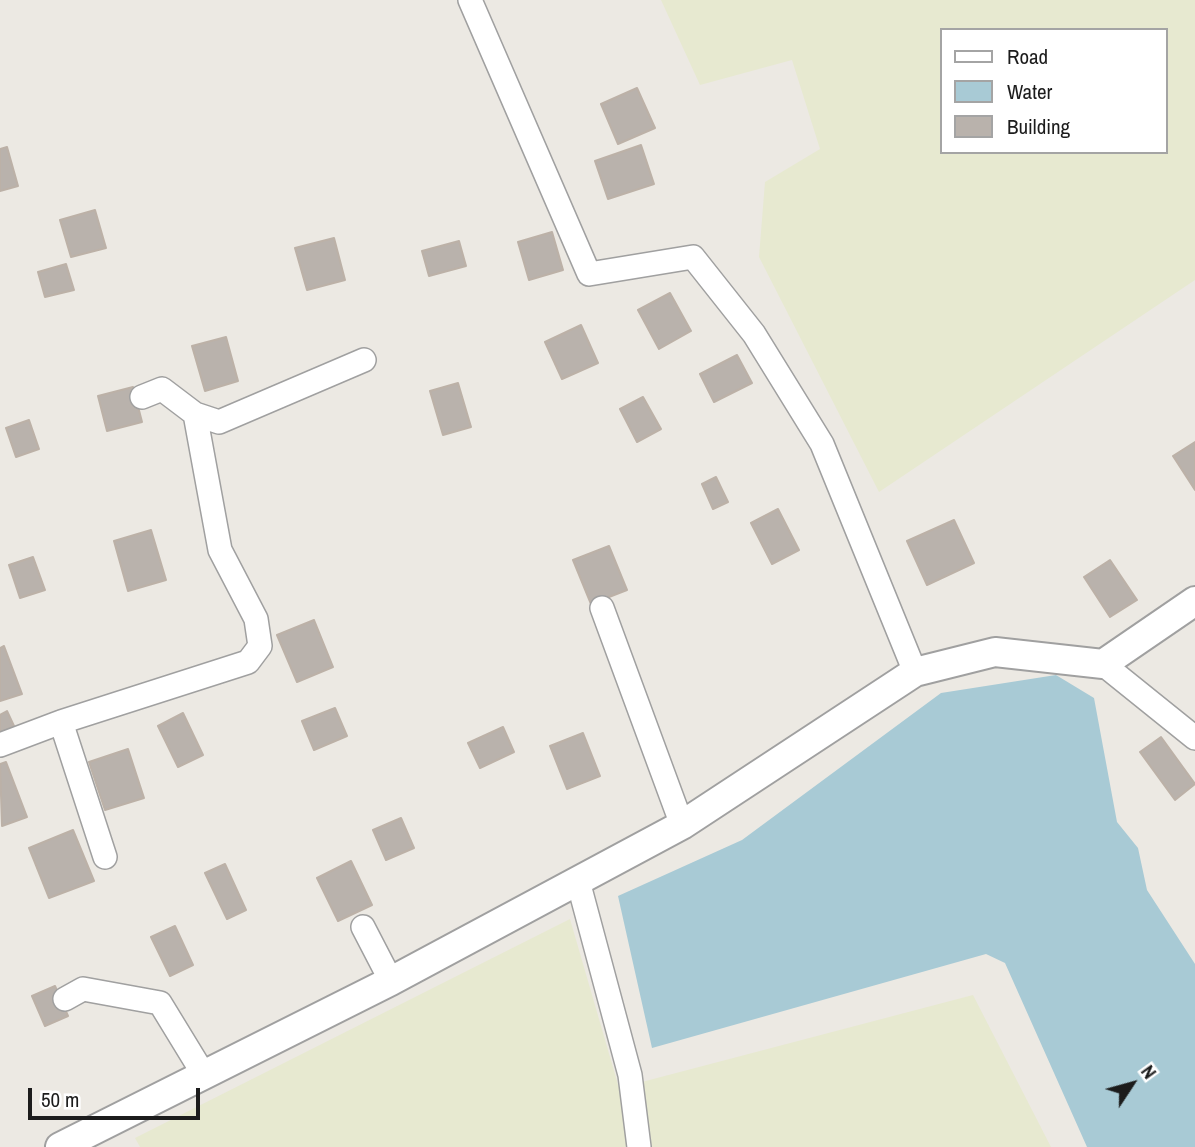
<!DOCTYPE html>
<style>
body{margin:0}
#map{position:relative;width:1195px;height:1147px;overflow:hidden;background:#ece9e3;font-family:"Archivo Narrow",sans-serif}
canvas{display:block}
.legend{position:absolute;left:940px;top:28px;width:228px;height:126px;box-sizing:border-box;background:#fff;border:2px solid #a4a4a4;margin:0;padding:9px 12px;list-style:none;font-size:21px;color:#1c1c1c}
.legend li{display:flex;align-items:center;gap:14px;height:35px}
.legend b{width:35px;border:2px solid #a4a4a4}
.north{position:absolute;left:1097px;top:1049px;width:70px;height:70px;-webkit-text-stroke:5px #fff;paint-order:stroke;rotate:54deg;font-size:19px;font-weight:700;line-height:28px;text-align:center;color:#1c1c1c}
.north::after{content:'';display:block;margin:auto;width:24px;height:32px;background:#1c1c1c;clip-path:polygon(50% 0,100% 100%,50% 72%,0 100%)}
.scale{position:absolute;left:28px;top:1088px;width:172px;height:32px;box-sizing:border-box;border:4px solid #1c1c1c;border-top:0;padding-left:9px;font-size:21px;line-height:24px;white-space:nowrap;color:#1c1c1c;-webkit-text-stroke:5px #fff;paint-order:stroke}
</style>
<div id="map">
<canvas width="1195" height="1147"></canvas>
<ul class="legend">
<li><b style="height:9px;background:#fff"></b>Road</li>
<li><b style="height:19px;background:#a8cad5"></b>Water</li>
<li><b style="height:19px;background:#b9b2ac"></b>Building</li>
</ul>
<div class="north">N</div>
<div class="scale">50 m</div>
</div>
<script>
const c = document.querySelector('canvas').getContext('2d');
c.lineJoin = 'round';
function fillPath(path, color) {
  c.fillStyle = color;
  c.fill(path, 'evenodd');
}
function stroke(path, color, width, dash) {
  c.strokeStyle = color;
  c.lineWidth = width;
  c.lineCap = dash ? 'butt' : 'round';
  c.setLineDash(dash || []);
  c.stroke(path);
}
const farmland = new Path2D(`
 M661,0h534v280l-316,212 -120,-235 6,-75 55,-33 -28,-89 -92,25zM941,30h224v122h-224z
 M570,919l49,169 354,-93 78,152h-911l-5,-9z`);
const water = new Path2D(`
 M1056,675l38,23 23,124 21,26 9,42 48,74v183h-108l-82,-184 -19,-9 -334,94 -34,-152 124,-56 199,-147z`);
const building = new Path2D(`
 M637,88l18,40 -37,16 -17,-40z
 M641,145l13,39 -46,15 -13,-38z
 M7,147l11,39 -18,5v-42z
 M95,210l11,38 -35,9 -11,-37z
 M552,232l11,38 -34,10 -11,-38z
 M334,238l11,42 -38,10 -12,-42z
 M459,241l7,25 -37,10 -7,-25z
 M66,264l8,26 -29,7 -7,-25z
 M670,293l21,38 -32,18 -21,-39z
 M581,325l17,38 -36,16 -17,-37z
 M226,337l12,44 -33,10 -13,-45z
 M737,355l15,28 -38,19 -14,-28z
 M458,383l13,44 -28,8 -13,-44z
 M133,387l9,35 -35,9 -9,-35z
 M643,397l18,32 -24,13 -17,-33z
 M29,420l10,29 -23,8 -10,-29z
 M1195,442v48l-22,-34z
 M716,477l12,25 -15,7 -11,-25z
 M778,509l21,41 -27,14 -21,-41z
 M954,520l20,43 -47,22 -20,-44z
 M151,530l15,50 -38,11 -14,-50z
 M609,546l18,44 -36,14 -18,-44z
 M33,557l12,33 -25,8 -11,-33z
 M1110,560l27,40 -27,17 -26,-40z
 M314,620l19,47 -36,15 -20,-47z
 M4,646l18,48 -22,7v-53z
 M335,708l12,28 -33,14 -12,-29z
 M7,711l7,15 -14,7v-18z
 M183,713l20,42 -25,12 -20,-41z
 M503,727l11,25 -34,16 -12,-25z
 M583,733l17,43 -33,13 -17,-43z
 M1161,737l34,47 -20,16 -35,-48z
 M128,749l16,49 -39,12 -16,-48z
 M6,762l21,55 -25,9 -2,-62z
 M401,818l13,30 -28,12 -13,-30z
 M73,830l21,51 -45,17 -20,-50z
 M351,861l21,44 -34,16 -21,-43z
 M225,864l21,46 -19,9 -22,-46z
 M175,926l18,39 -23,11 -19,-39z
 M55,986l13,30 -23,10 -13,-30z`);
const minor = new Path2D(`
 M470,0l119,274 104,-17 61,77 68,110 93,228
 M195,414l24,8 145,-62
 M602,608l80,217
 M1103,664l92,74
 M0,745l61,-23
 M105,857l-44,-135 187,-60 12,-16 -4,-27 -36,-69 -25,-136 -33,-25 -20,8
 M578,881l52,194 9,72
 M363,927l28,54
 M65,999l18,-10 77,14 44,72`);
const tertiary = new Path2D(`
 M60,1147l331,-166 291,-156 233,-153 80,-20 108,12 92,-63`);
fillPath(farmland, '#e7e9d0');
fillPath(water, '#a8cad5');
fillPath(building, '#b9b2ac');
stroke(building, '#bcb1a7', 2);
stroke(minor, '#a0a0a0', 26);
stroke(tertiary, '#a0a0a0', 32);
stroke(minor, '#fff', 23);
stroke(tertiary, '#fff', 28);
</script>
